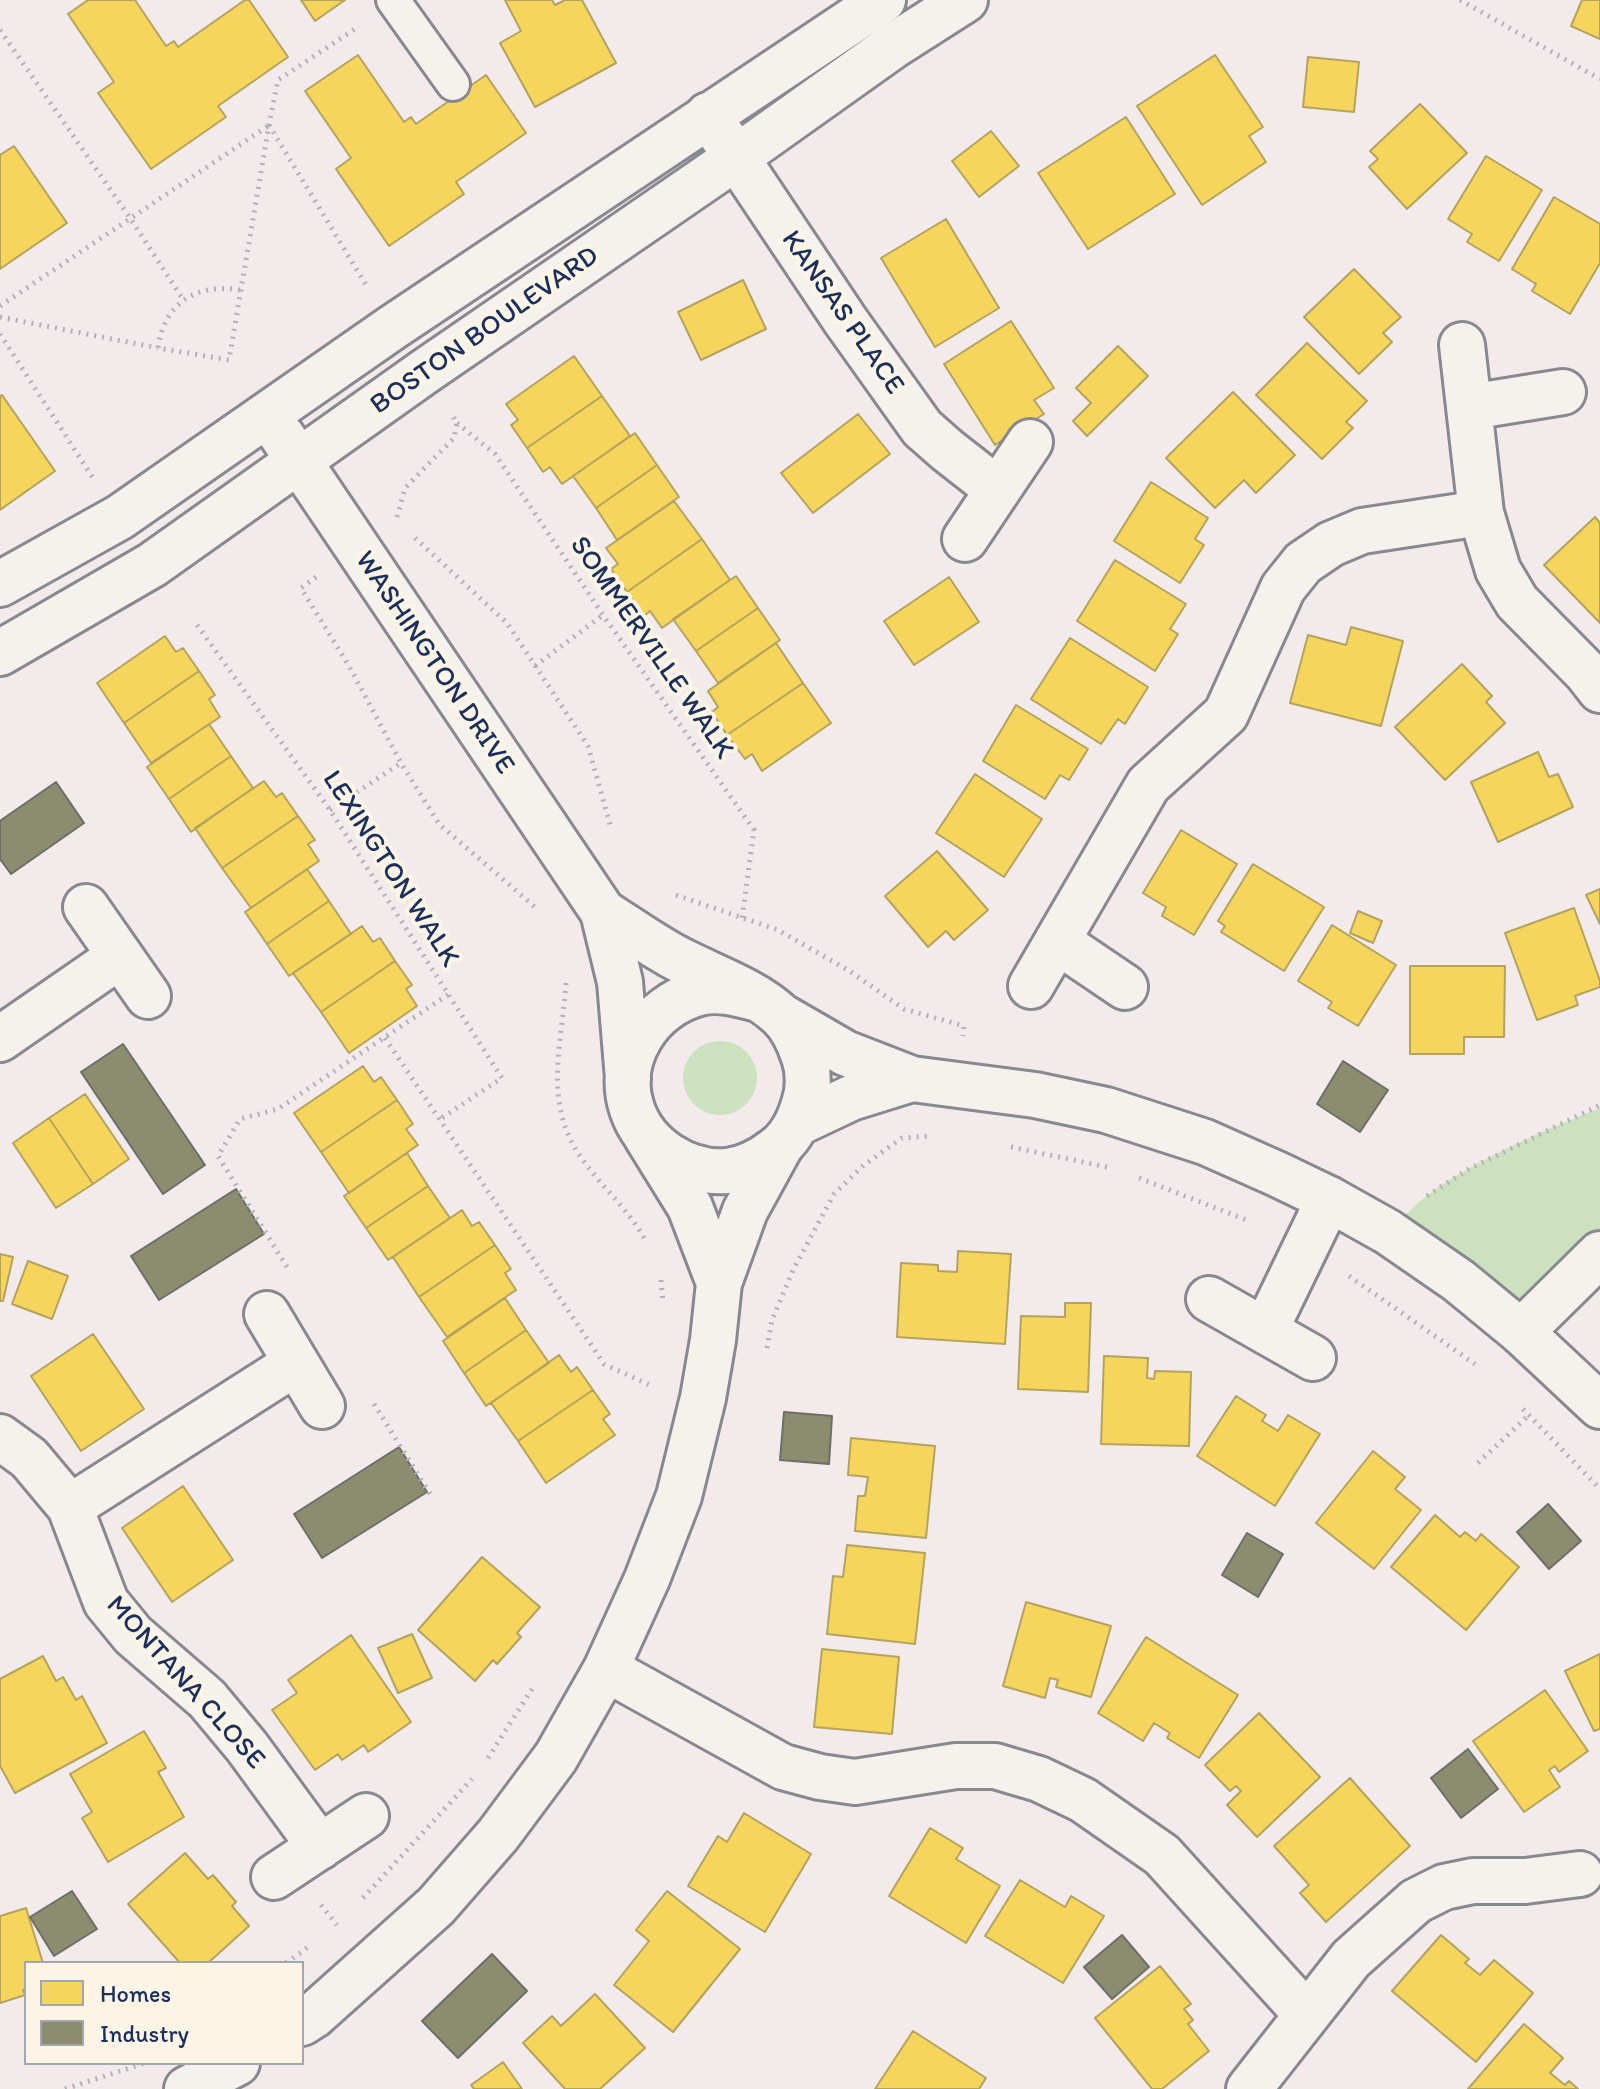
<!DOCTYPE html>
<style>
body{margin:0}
#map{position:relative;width:1600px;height:2089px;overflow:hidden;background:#f2eaeb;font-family:Itim,sans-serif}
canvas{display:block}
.legend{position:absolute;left:24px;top:1961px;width:280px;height:104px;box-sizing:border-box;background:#fcf5e5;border:2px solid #a2a6af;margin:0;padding:10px 14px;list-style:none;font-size:24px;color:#1b2f5e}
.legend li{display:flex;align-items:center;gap:16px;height:40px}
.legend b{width:40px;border:2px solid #a2a6af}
</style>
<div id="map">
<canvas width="1600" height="2089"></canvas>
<ul class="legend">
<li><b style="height:22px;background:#f6d55c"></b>Homes</li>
<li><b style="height:22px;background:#8c8c6e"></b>Industry</li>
</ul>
</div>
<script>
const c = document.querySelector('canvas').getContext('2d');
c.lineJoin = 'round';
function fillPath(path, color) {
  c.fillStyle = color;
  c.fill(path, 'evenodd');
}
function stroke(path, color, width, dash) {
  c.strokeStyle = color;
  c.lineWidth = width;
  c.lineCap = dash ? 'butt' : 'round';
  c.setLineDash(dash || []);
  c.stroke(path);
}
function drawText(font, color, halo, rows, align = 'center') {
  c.font = font + ' Itim,sans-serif';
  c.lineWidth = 8;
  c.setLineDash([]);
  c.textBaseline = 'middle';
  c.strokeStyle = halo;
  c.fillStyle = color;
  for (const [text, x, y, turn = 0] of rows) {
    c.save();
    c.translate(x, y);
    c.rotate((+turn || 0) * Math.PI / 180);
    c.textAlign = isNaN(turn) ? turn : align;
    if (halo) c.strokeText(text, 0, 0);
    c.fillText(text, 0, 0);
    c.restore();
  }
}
const green = new Path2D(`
 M683 1078a37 37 0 1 1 74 0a37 37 0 1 1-74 0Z
 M1600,1108v146l-79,78 -133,-100c13,-12 26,-27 41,-38 50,-36 114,-63 171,-86z`);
const homes = new Path2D(`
 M88,0h47l31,46 8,-5 4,6 67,-47h4l39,57 -70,49 8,11 -75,52 -53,-76 16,-11 -46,-68z
 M301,0h44l-30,21z
 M505,0h47l3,5 10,-5h17l34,63 -81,44 -35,-64 21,-12z
 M1582,0h18v39l-29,-13z
 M358,55l46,67 7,-5 5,7 70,-49 40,58 -70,49 8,12 -75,52 -53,-77 15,-11 -46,-67z
 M1215,55l48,72 -14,9 17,26 -64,43 -65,-99z
 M1308,57l51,5 -5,50 -51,-5z
 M1420,104l47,49 -60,56 -38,-42 9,-8 -8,-8z
 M1126,117l49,77 -87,55 -50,-76z
 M991,131l28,35 -40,31 -27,-36z
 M14,146l53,77 -67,46v-114z
 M1486,156l56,34 -43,71 -32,-19 5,-8 -24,-15z
 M1554,197l46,27v39l-30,51 -38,-23 4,-7 -24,-15z
 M946,219l53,89 -64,39 -54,-89z
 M1354,269l47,48 -18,16 9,9 -33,32 -55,-57z
 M743,280l23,49 -65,31 -23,-48z
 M1011,321l43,67 -20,12 10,14 -49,31 -51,-81z
 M1307,343l60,58 -21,21 7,6 -31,31 -66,-64z
 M1118,346l30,30 -61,60 -14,-15 18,-18 -15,-15z
 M574,356l28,40 -75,52 -16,-23 7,-5 -12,-16z
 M1233,392l62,63 -39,38 -12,-13 -29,28 -49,-50z
 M2,395l53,76 -55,39v-114z
 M602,396l28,40 -68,48 -12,-17 -7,5 -16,-24z
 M858,414l32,40 -77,59 -32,-40z
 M635,433l22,32 -61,43 -23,-32z
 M657,465l22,32 -62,43 -21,-32z
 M1151,482l57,36 -13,21 9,6 -24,38 -66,-42z
 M674,501l28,38 -75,53 -16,-23 7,-5 -12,-16z
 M1595,517l5,6v100l-56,-58z
 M702,539l28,41 -68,48 -12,-17 -6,5 -17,-24z
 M1115,560l71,44 -16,25 8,5 -23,37 -78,-50z
 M736,576l22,32 -62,43 -23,-32z
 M949,577l30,45 -65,43 -30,-44z
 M758,608l22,32 -62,43 -22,-32z
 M1351,627l52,14 -22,85 -91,-23 18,-68 38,10z
 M165,636l11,16 7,-4 16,23 -75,52 -27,-40z
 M1070,638l78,49 -23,37 -7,-5 -17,25 -70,-45z
 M776,643l27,40 -76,52 -15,-23 6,-5 -10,-16z
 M1462,664l30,32 -6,6 19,21 -60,57 -50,-53z
 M199,671l16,24 -6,4 11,18 -69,46 -27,-40z
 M803,683l28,40 -69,48 -10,-17 -7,5 -18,-24z
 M1016,705l72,44 -19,31 -9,-5 -15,24 -62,-38z
 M209,724l22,32 -62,43 -22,-32z
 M1538,752l11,25 9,-3 15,33 -75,35 -27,-60z
 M231,756l22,32 -62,44 -22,-33z
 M975,774l67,45 -38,58 -68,-44z
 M264,781l12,16 6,-4 16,23 -76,52 -27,-40z
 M298,816l17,24 -7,4 11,17 -68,47 -29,-40z
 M1181,830l56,34 -43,71 -32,-19 4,-9 -23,-14z
 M937,851l51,59 -34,30 -8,-9 -18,16 -43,-51z
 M1253,864l71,43 -40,64 -63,-39 4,-6 -7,-5z
 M307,869l22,32 -62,43 -22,-32z
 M1600,889v35l-14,-29z
 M329,901l22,33 -62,42 -22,-32z
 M1574,908l26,73v6l-25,9 3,9 -41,15 -32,-87z
 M1358,911l24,10 -9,22 -23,-10z
 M1332,925l64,40 -38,61 -30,-18 4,-6 -34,-21z
 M362,926l11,16 7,-4 15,23 -74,51 -28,-39z
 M395,961l17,24 -6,4 11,17 -68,47 -28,-41z
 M1410,966h95l-1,71h-40v17h-54z
 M363,1066l11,16 7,-5 16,23 -76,52 -27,-39z
 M85,1094l44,65 -36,25 -44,-66z
 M397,1100l16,24 -7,5 12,16 -69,48 -28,-41z
 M49,1118l44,66 -37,24 -43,-65z
 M407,1153l21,33 -62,42 -22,-32z
 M428,1186l22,32 -62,42 -22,-32z
 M462,1210l10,16 7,-4 16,23 -76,52 -26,-40z
 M495,1245l16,24 -6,4 11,17 -69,47 -28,-40z
 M958,1251l53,3 -6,90 -108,-7 4,-74 37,2v6l19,1z
 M0,1254l13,3 -10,44h-3z
 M28,1261l40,15 -16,43 -40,-15z
 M505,1298l21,32 -62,43 -21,-32z
 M1065,1303h26l-3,89 -70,-3 3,-73 44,1z
 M526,1330l23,33 -63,43 -22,-33z
 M93,1334l51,75 -63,42 -50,-75z
 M559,1355l12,17 6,-5 16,23 -75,51 -27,-38z
 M1104,1356l44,2 -1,20 7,1 1,-8 36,1 -2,74 -88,-2z
 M593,1390l17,24 -7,5 12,16 -69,48 -28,-42z
 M1236,1396l30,19 -4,6 16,10 10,-16 32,19 -45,72 -78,-50z
 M851,1438l84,8 -9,92 -71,-7 3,-35h7l3,-19 -20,-2z
 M1373,1451l32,26 -10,12 26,21 -47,59 -58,-46z
 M183,1486l50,74 -61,42 -50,-74z
 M1435,1515l25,22 5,-5 11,9 5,-7 38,33 -53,63 -75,-63z
 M847,1545l78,8 -10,91 -88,-10 6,-58 10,1z
 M482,1557l58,50 -23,26 4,4 -24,27 -4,-4 -18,21 -57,-51z
 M1026,1602l85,24 -20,71 -35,-10 2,-7 -8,-2 -5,20 -42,-12z
 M412,1634l20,44 -34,15 -20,-45z
 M351,1635l60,87 -43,30 -4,-7 -22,15 -4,-6 -23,16 -43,-60 25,-17 -9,-13z
 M1146,1637l92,58 -39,63 -32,-20 3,-5 -16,-10 -11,18 -45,-28z
 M822,1649l77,8 -7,77 -78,-7z
 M1600,1654v75l-6,2 -29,-60z
 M43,1656l13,25 7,-4 13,23 6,-4 25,47 -92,50 -15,-27v-87z
 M1545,1690l43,61 -29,21 -4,-6 -6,4 11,17 -36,25 -51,-71z
 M1259,1713l61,64 -63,60 -30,-32 14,-14 -5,-5 -6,5 -25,-26z
 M144,1731l22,37 -8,4 26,45 -76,45 -26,-44 10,-6 -22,-38z
 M1350,1778l60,68 -84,76 -26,-29 9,-8 -35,-39z
 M744,1813l67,41 -46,78 -77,-46 30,-50 9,6z
 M930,1828l33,20 -7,11 44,27 -34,57 -77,-47z
 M185,1853l23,26 5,-4 23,27 -4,4 17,20 -41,37h-28l-52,-59z
 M1020,1880l45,27 6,-11 33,20 -41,67 -78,-47z
 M667,1891l73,58 -67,83 -59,-47 35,-44 -13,-11z
 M26,1908l17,55h-17v25l-3,2 2,5 -25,8v-87z
 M1441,1935l28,24 -4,4 15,12 14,-15 39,33 -57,69 -84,-71z
 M1160,1966l31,38 -7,5 9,11 -5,4 21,27 -47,38h-10l-57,-71z
 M595,1994l50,54 -45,41h-35l-42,-46 29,-27 9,10z
 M1524,2024l39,34 -13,15 15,12 4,-4 9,8h-110z
 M913,2031l73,47 -7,11h-104z
 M503,2062l19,27h-48l-3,-4z`);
const industry = new Path2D(`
 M56,782l28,41 -73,51 -11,-15v-38z
 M123,1044l82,121 -42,29 -82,-122z
 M1343,1061l45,29 -28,42 -43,-28z
 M236,1189l28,45 -105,66 -28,-44z
 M784,1412l48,4 -3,48 -49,-4z
 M399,1447l28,45 -105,66 -28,-44z
 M1548,1504l33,37 -32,28 -32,-37z
 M1247,1533l36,21 -25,43 -36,-22z
 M1468,1749l30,40 -37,29 -30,-40z
 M72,1891l25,38 -43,27 -24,-39z
 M1122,1935l27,32 -37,32 -28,-32z
 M492,1954l35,37 -69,67 -36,-37z`);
const path = new Path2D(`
 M1460,0l140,79
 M0,30l130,188 54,83
 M269,125l97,160
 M240,290c-44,-7 -76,13 -82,58l71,12 40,-235 9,-45 80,-53
 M0,306l268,-180
 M0,317l158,31
 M0,334l93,144
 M457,423l38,31 108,161 151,215 -12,88
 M397,517l8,-29 49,-50 3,-15 -6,-10
 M415,538l92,85 81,123 23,82
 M316,577l-15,11 48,78 52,97 38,61 96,83
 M197,625l133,185 172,268 -62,41
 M535,666l68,-51
 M330,810l71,-47
 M676,895l102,35 73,42 53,37 60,17 -1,10
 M566,983c-4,62 -24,120 16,176 19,27 46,50 62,79
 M385,1038l219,326 50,23
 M1011,1147l96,20
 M1139,1178l110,43
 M1427,1196l40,-26 133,-65
 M287,1267l-69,-111 22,-37 38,-10 171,-115
 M1349,1276l126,88
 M661,1280l2,22
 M767,1348l5,-28 21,-50 41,-76 30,-29 38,-27 29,-2
 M374,1404l59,95
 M1523,1409l77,80
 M1478,1463l51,-48
 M488,1758l44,-69
 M363,1898l109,-119
 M321,1905l16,20
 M286,1963l25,-18
 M65,2089l80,-26`);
const lane = new Path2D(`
 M393,0l60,84`);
const street = new Path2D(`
 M708,115l137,205 77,108 25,22 51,40
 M1462,345l19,168 17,57 19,32 69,70 14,18
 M1470,407l93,-15
 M965,539l65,-97
 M86,907l62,89
 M1057,941l68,46
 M1031,986l117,-201 78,-71 57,-126 20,-25 28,-19 31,-13 119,-18
 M0,1039l120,-83
 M646,1136l44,71 29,76
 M1209,1299l104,59
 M267,1314l55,92
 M1265,1331l64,-132
 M1521,1332l79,-78
 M0,1437l29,21 41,49 36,95 27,33 74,64 40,48 73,100
 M70,1507l226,-144
 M606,1669l177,98 37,10 35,5 101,-16h39l44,13 44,21 79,55 145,160
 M274,1877l92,-61
 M302,2023l11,-7 123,-110 62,-71 58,-78 50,-88 41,-90 32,-83 24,-98 10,-58 6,-57 26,-72 35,-64
 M187,2089l50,-26
 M1249,2089l102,-130 65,-58 28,-14 29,-6h52l55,-7`);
const secondary = new Path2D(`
 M282,436l321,476 17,70 8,97
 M0,584l120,-67 273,-190 490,-327
 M0,653l152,-88 272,-193 313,-215 156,-111 72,-46
 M603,912c22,14 43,29 66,42 35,20 82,34 111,61 12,11 19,27 24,42 5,14 5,33 0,47 -5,17 -13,34 -28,45 -14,11 -31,20 -49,22 -40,3 -82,-23 -95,-62 -17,-50 17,-103 67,-116 20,-5 40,1 59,6
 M781,1016l64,37 67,26 123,16 71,15 99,32 72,32 52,25 59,33 71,49 62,51 79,74
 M798,1123l53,-25 61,-19`);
const streetNames = [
 ["KANSAS PLACE",842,313,55],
 ["BOSTON BOULEVARD",485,331,-35],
 ["SOMMERVILLE WALK",651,648,55],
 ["WASHINGTON DRIVE",434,663,56],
 ["LEXINGTON WALK",390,869,57],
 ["MONTANA CLOSE",185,1683,48]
];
fillPath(green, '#cce1bd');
fillPath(homes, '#f6d55c');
stroke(homes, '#b4a35d', 2);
fillPath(industry, '#8c8c6e');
stroke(industry, '#6a7069', 2);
stroke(lane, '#888891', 38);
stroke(street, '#888891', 50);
stroke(secondary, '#888891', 50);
stroke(path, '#b1b2b5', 5, [2, 6]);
stroke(lane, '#f5f1ec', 32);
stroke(street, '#f5f1ec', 44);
stroke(secondary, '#f5f1ec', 44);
drawText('28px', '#1b2f5e', '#fcf5e5', streetNames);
</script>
